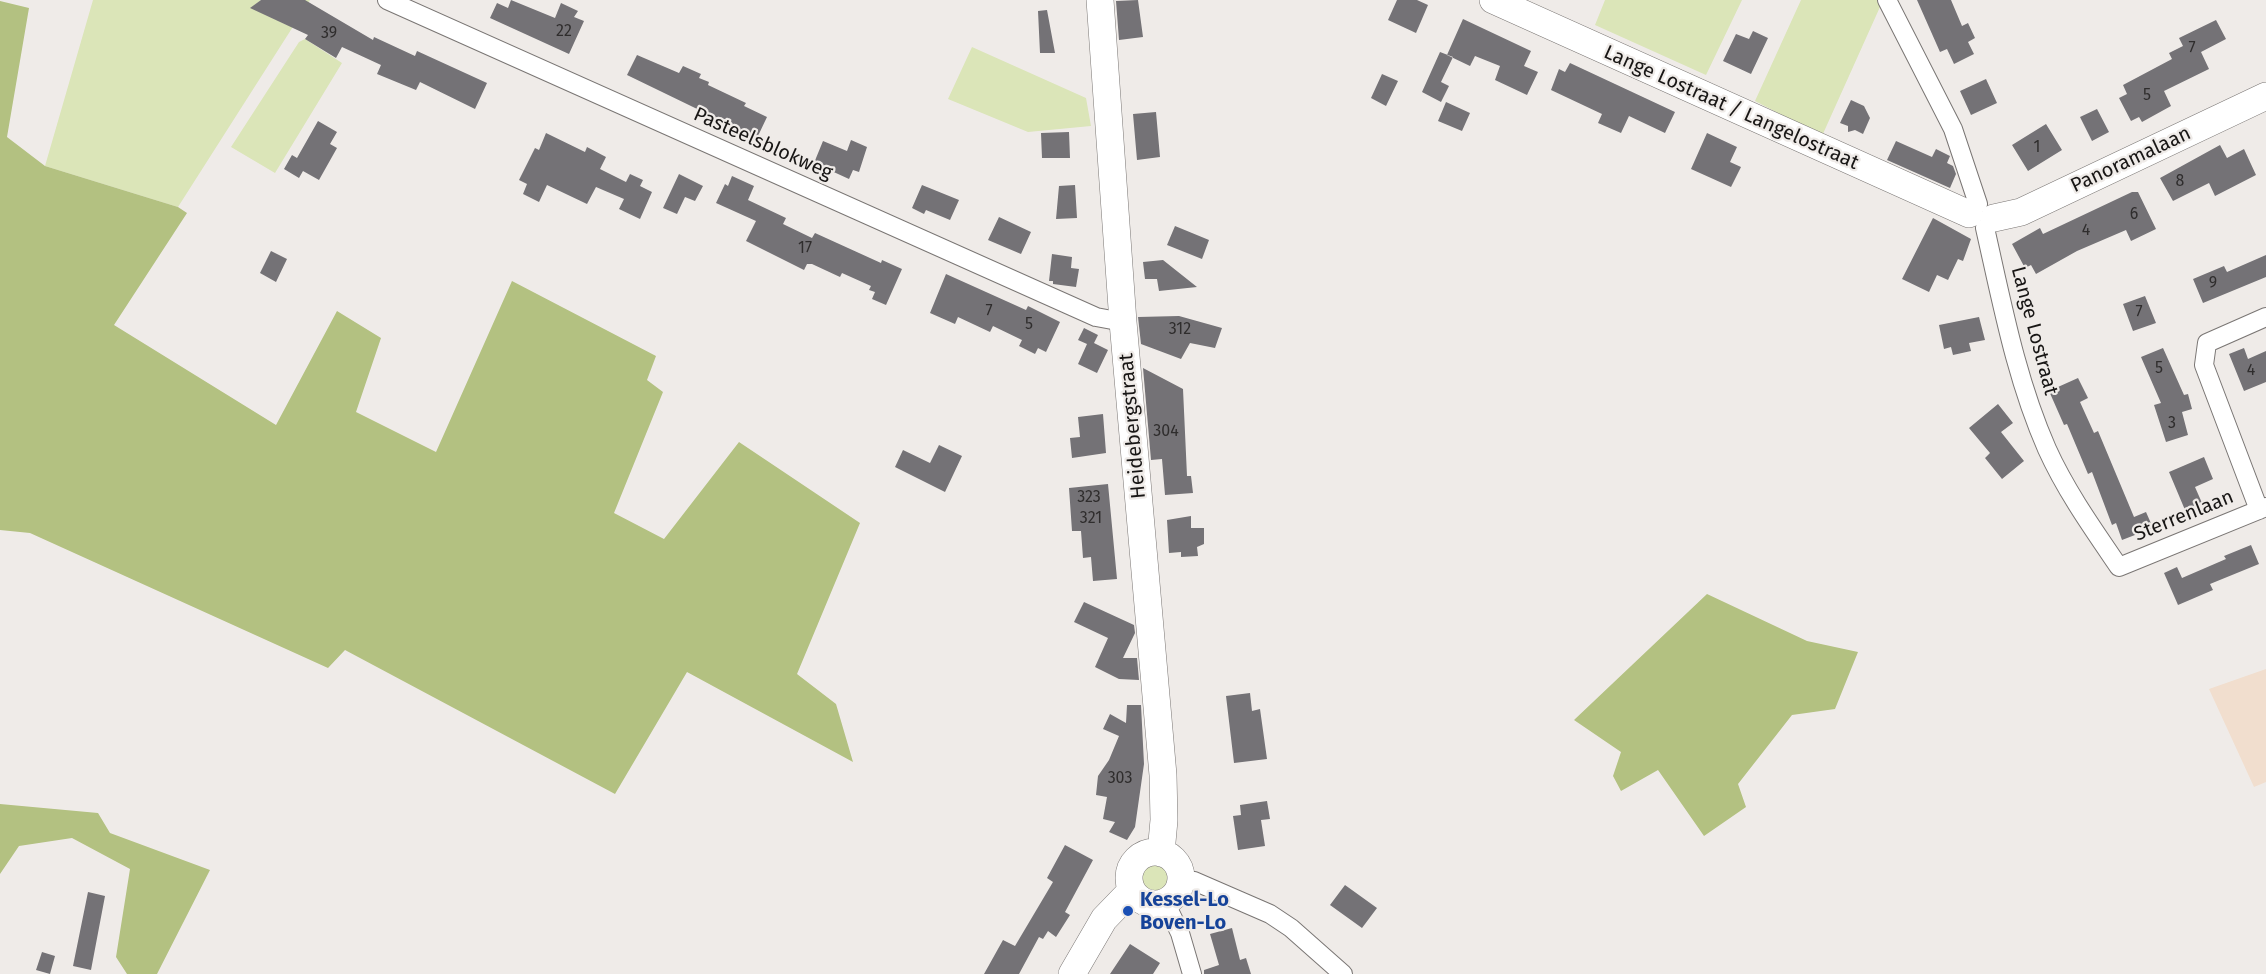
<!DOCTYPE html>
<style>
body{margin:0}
canvas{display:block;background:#efebe8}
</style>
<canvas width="2266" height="974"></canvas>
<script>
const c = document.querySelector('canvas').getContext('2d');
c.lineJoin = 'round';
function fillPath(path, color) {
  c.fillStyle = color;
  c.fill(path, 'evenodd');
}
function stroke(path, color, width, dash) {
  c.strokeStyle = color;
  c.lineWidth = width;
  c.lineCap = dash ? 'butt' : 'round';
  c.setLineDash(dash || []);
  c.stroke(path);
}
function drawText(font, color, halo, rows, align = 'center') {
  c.font = font + ' "Fira Sans",sans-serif';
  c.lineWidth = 4.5;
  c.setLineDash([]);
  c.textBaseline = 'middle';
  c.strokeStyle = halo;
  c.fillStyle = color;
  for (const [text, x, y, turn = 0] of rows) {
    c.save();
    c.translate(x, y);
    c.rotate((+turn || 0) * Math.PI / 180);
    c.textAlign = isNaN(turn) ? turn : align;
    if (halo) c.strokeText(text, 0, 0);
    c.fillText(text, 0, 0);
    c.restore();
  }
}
const industrial = new Path2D(`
 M2266,669v113l-12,5 -45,-98z`);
const green = new Path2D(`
 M93,0h168l-10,8 36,17 12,-25h11l-132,207 -133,-41z
 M1605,0h137l-36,75 -111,-50z
 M1801,0h76l3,7 -58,129 -67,-35z
 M305,39l37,24 -67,110 -44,-26 68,-105z
 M972,47l114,51 5,28 -63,6 -80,-33z
 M1138 878a17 17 0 1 1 34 0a17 17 0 1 1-34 0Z`);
const forest = new Path2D(`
 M0,1l29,7 -22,129 38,29 133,41 9,6 -73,112 162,100 61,-114 44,27 -25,74 80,40 76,-171 144,75 -9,24 16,12 -49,121 50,26 75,-97 121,81 -63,151 39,30 17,58 -166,-90 -72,122 -270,-144 -17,18 -298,-135 -30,-3z
 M1707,594l100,47 51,11 -23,57 -43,6 -54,69 8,23 -42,29 -46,-66 -37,21 -8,-15 8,-24 -47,-32z
 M0,804l98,9 12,20 100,37 -53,104h-30l-11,-17 14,-88 -58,-31 -53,8 -19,28z`);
const building = new Path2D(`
 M261,0h44l68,40 1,-3 41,19 2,-5 70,32 -12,26 -55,-27 -4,8 -39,-16 4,-9 -39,-18 -6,11 -31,-19 3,-4 -58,-27z
 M511,0l44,18 6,-15 17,8 -4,6 10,4 -15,33 -79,-36 7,-15 11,5z
 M1138,0l5,37 -24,3 -3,-39z
 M1397,0h20l11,5 -12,28 -28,-13z
 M1917,0h34l11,26 6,-3 7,15 -7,4 6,12 -20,10 -7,-15 -7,3z
 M1047,10l8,43h-15l-2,-42z
 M1463,19l68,32 -7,15 14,6 -11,23 -32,-15 5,-14 -25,-10 -5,10 -23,-11z
 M2216,20l10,19 -25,13 8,17 -45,22 7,15 -29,16 -3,-5 -8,4 -12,-23 8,-4 -4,-9 49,-26 -3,-6 14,-7 -4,-8z
 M1753,31l15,7 -17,36 -28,-13 13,-27 13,5z
 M1440,52l13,5 -12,25 8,4 -8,16 -19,-10z
 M637,55l42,18 4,-7 18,8 -2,4 10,4 -1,3 38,18 -2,3 23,11 -10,21 -130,-63z
 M1570,63l105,49 -10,21 -36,-17 -8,17 -23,-10 4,-9 -51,-24 8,-21 6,3z
 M1382,74l16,7 -12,25 -15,-8z
 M1986,79l11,24 -26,12 -11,-24z
 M1851,100l13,6 6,12 -7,16 -8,-4 -7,2v-6l-8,-3z
 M1446,102l24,11 -8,18 -24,-10z
 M2097,109l12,23 -17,9 -12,-24z
 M1156,112l4,45 -23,3 -4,-46z
 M318,121l19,11 -7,12 7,4 -18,32 -16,-9 -4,7 -15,-9 8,-14 5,3z
 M2046,124l16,26 -34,21 -16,-26z
 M1069,132l1,26h-28l-1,-25z
 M546,133l39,19 2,-5 19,10 -6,12 26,13 4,-8 13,6 -3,6 12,6 -12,27 -21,-10 5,-10 -28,-12 -9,17 -40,-19 -8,17 -16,-8 4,-10 -8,-4 16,-32 4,2z
 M1707,133l30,14 -7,15 11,5 -10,20 -40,-18z
 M851,140l16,7 -8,25 -6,-2 -4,9 -35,-16 9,-22 24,10z
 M1896,141l36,16 4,-8 14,7 -3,7 6,3 3,8 -6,14 -63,-28z
 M2220,145l7,13 17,-9 12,26 -41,21 -6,-13 -36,18 -13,-23z
 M679,174l24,12 -8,15 -10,-4 -8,17 -14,-6z
 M732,176l22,10 -6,14 38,18 -3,6 29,14 3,-5 66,30 1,-3 20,9 -16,36 -14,-6 3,-7 -6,-2 2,-4 -29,-13 -2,4 -28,-13h-5l-3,6 -58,-29 10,-20 -40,-18 9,-19 3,2z
 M922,185l37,15 -9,20 -24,-10 -2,4 -12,-6z
 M1075,185l2,33 -21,1 3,-33z
 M2132,192h6l18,37 -25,12 -5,-11 -49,21 -41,23 -5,-9 -6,3 -13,-24 28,-16 3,6z
 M999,217l32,15 -10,22 -33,-14z
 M1933,218l38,21 -8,22 -5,-2 -10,21 -11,-5 -8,17 -27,-13z
 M1175,226l34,14 -7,19 -35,-14z
 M271,251l16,8 -11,23 -16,-9z
 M1052,254l20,3 -1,11 8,1 -3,18 -23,-3v-3h-4z
 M2266,255v22l-63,26 -10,-24 31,-13 3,6z
 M1163,260l34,27 -38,4 -2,-12h-12l-2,-17z
 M946,274l80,36 2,-4 32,16 -14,30 -8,-4 -3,6 -16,-8 3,-6 -29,-14 -3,6 -32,-15 -3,7 -25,-11z
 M2145,296l11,27 -23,8 -10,-27z
 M1179,316l43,12 -7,20 -25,-5 -9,16 -40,-15 -3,-27z
 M1979,317l6,23 -16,3 2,8 -18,4 -2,-8 -7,2 -5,-24z
 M1084,328l14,7 -4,8 14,7 -11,23 -19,-9 9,-20 -9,-4z
 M2163,348l21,47 4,-1 4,15 -10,3 6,23 -22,7 -12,-37 7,-2 -20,-46z
 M2244,348l4,11 18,-8v31l-22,9 -15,-37z
 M1143,368l40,21 4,87h4l2,17 -28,2 -3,-36 -11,1z
 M2078,378l10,20 -8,4 14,31 4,-2 36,86 12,-5 7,16 -31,12 -6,-17 -4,2 -20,-53 -4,2 -21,-50 -3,1 -15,-34z
 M1998,404l15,19 -12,9 23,29 -22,18 -17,-21 5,-5 -21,-25z
 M1103,414l3,39 -34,5 -2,-20 10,-1 -2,-20z
 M939,445l23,11 -17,36 -50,-25 8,-17 27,13z
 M2204,457l9,22 -18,8 7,16 -17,7 -16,-38z
 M1108,484l9,95 -24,2 -2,-24 -8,1 -2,-27h-9l-3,-43z
 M1191,516v12h13v16l-7,3 1,9 -17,1v-5l-12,1 -2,-33z
 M2251,545l8,19 -49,20 3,6 -35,15 -14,-32 13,-6 5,11 44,-19 -2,-3z
 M1084,602l50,23 1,8 -12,25h14l2,22 -20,-1 -24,-12 13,-29 -34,-16z
 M1250,693l2,18 8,-2 7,50 -33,4 -8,-67z
 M1127,705h14l3,59 -9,63 -8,13 -18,-8 6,-10 -12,-3 4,-22 -11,-2 2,-19 11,-16 10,-24 -16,-7 7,-15 16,9z
 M1267,801l3,18 -9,1 4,26 -27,4 -5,-34 8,-1 -1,-10z
 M1065,845l28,15 -28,52 5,3 -14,22 -8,-6 -5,8 -4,-2 -20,37h-35l19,-34 12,6 38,-64 -6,-4z
 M1345,885l32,23 -15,20 -32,-23z
 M88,892l17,4 -14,74 -18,-4z
 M1232,928l8,32 6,-2 5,16h-47v-4l15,-5 -9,-31z
 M1130,944l30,19 -7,11h-43z
 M42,952l13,4 -5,18 -14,-4z`);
const street = new Path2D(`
 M387,0l709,317 27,5
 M1887,0l66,129 25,75
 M1985,228c17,75 31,151 62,221 19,42 46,80 72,118l147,-60
 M2259,510l-55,-145 3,-22 59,-26
 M1181,880l13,1 76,33 21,14 52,46
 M1165,902l15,31 12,41`);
const secondary = new Path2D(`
 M1100,0l23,322 40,453 1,45 -3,33
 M1493,0l476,214
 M1994,218l27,-6 245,-116
 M1129 878a26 26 0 1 1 52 0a26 26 0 1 1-52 0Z
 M1072,974l32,-55 28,-29`);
const markers = [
 [1128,911,6,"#1a4fb4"]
];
const numberNames = [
 ["22",564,32],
 ["39",329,34],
 ["7",2192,49],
 ["5",2147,96],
 ["1",2037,148],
 ["8",2180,182],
 ["6",2134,215],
 ["4",2086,231],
 ["17",805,249],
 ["9",2213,284],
 ["7",989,312],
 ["7",2139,313],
 ["5",1029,325],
 ["312",1180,330],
 ["5",2159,369],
 ["4",2251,371],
 ["3",2172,424],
 ["304",1166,432],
 ["323",1089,498],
 ["321",1091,519],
 ["303",1120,779]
];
const streetNames = [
 ["Lange Lostraat / Langelostraat",1731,108,24],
 ["Pasteelsblokweg",763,144,24],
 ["Panoramalaan",2131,160,-25],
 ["Lange Lostraat",2034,331,75],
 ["Heidebergstraat",1133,426,-95],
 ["Sterrenlaan",2184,516,-22]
];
const transitNames = [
 ["Kessel-Lo",1140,900],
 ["Boven-Lo",1140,923]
];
fillPath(industrial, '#f1dece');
fillPath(green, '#dbe5b8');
fillPath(forest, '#b3c181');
fillPath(building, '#747276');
stroke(street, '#7a7674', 20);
stroke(secondary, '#7a7674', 28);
stroke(street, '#fff', 18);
stroke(secondary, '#fff', 27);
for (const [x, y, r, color] of markers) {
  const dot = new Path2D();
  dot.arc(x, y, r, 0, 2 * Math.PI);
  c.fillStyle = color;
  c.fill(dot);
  stroke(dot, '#efebe8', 2);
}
drawText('16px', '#2f2d2d', null, numberNames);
drawText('20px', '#181615', '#efebe8', streetNames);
drawText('bold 20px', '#164399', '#efebe8', transitNames, 'left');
</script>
